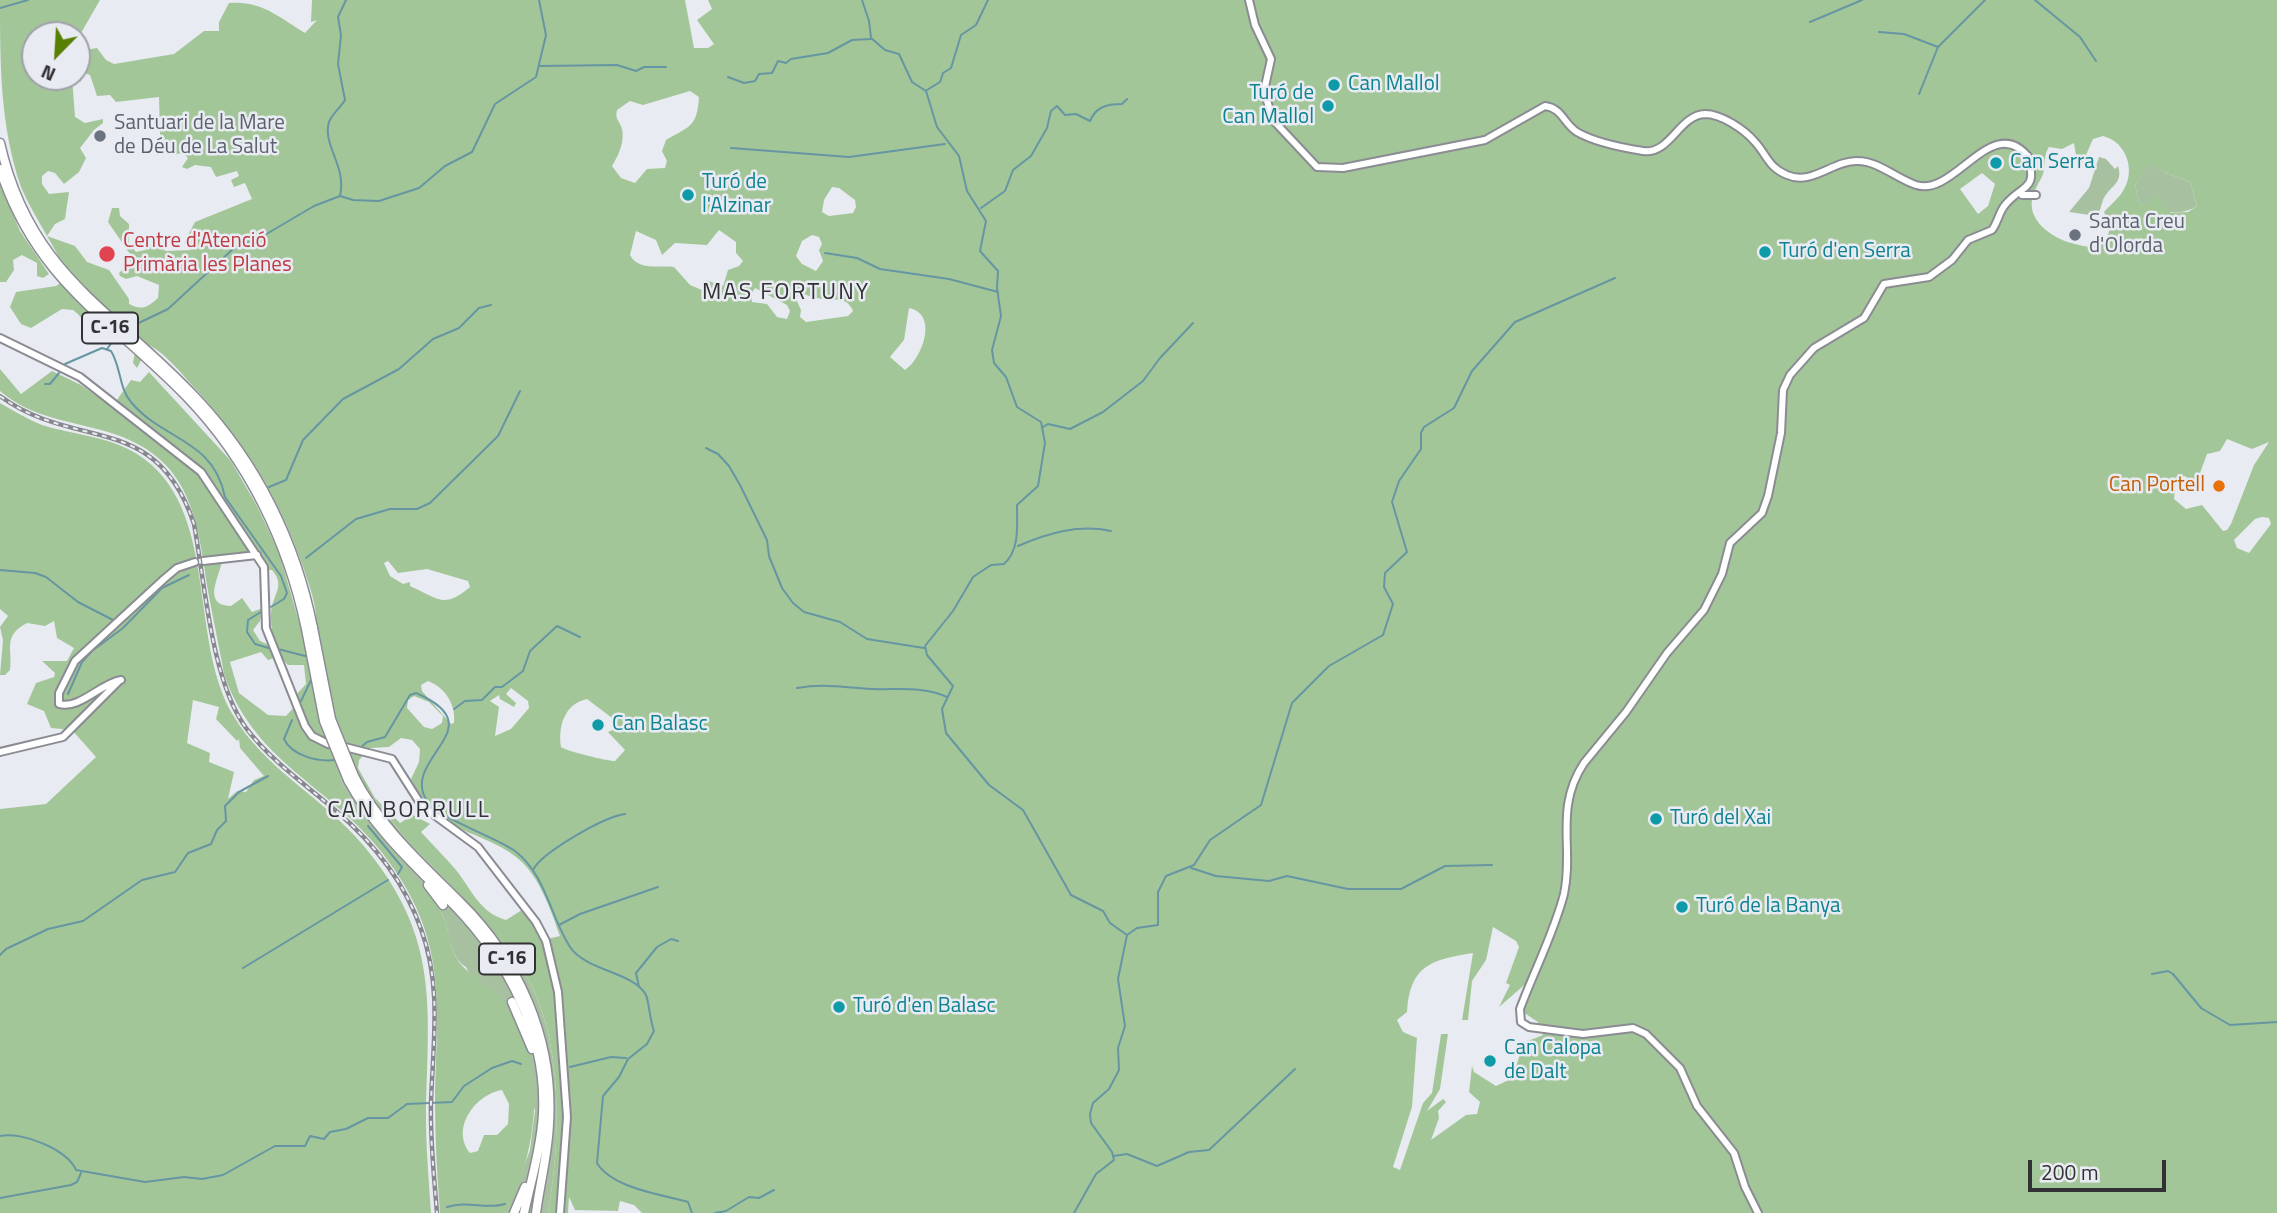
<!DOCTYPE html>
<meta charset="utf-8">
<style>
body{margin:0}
#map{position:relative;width:2277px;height:1213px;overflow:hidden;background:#e9ebf2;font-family:"Titillium Web",sans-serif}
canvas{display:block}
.north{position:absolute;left:21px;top:21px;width:70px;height:70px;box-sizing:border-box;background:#e9ebf2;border:2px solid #a0a1a6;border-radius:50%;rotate:204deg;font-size:19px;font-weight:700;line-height:28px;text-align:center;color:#323235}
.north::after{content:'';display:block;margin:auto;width:24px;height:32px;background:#588000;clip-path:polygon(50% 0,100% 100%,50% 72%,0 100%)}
.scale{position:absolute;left:2028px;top:1160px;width:138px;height:32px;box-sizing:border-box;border:4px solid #323235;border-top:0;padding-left:9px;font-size:21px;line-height:24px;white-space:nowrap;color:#323235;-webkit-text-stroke:5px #e9ebf2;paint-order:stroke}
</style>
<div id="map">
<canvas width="2277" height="1213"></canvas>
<div class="north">N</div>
<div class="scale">200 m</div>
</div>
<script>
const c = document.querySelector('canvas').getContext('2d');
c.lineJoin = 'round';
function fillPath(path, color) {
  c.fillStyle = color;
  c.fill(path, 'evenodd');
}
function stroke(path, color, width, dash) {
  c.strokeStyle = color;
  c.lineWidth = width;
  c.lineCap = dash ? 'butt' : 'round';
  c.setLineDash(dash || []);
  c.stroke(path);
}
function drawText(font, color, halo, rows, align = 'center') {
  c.font = font + ' "Titillium Web",sans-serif';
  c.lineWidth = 5;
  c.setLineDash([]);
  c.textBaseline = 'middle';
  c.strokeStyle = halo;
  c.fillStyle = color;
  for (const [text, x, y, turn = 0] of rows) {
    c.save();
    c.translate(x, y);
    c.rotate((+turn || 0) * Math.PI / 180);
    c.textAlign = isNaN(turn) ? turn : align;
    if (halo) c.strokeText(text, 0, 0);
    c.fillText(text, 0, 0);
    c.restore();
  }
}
const green = new Path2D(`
 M2099,157l7,2 9,10 3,-3c6,18 -9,20 -15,34 -2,6 -3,11 -6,16l-28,-4 20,-24z
 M2151,162l15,11 24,9 7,24c-17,11 -41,7 -58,-4l-4,-17z
 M347,771c28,22 46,55 70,80 37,39 80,77 108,123 39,64 36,168 23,239h-41l23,-63 5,-40 -69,-143c-18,-11 -15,-37 -24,-53 -17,-27 -39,-47 -60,-71 -15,-17 -27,-38 -39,-58l-2,-7z`);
const forest = new Path2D(`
 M0,0h100l-23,40v-5h-42v42h37l3,40 10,6 18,-4v4l-9,7 -14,18 6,10 -7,14 -15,12 -9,-11 -7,-2 -6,5v8l7,10 20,-2 -4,27 -10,5 -8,12 28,10 12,16 22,8 20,29v5c13,7 19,3 29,-6l1,-13 -22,-9 -11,3 -6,-3 -1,-3 11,-10v-9l-22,-32 4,-14h7l1,8 9,8v19l7,9 9,-2 7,-7 14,8 25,-1 -7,-7 11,-21 57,-23 -7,-16 -11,4 -3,-7 8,-4 -2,-5 -21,6 -5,-10 -16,-2 -8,4 -5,-2 6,-9 -5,-5 -14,2 -9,-21 -1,-37 -43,5 -6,-7 -13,1 -7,-21 -13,-4 2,-20 18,-3 9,12 8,4 60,-10 30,-23h15v-9l10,-19c32,-3 50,14 76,30l12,-13 -6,2 1,-22h373l9,48h14l6,-4 -17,-24 15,-11 -4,-9h1569v1213h-1635l-8,-8 -14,-4 -2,10 -43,-1 -6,-13 -1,16h-20c13,-70 16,-176 -23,-239 -29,-46 -70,-84 -108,-123 -24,-25 -42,-58 -70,-80l-6,7 2,7c12,19 24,40 39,58 20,24 47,45 61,73 7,14 6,32 16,46 11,15 32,23 44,38 47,60 35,148 4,213h-67c-3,-37 -5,-74 -5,-111 2,-99 14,-163 -52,-248 -52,-68 -129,-91 -159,-180 -5,-28 -11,-55 -16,-83 -11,-74 -17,-134 -100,-159 -37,-11 -77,-14 -108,-41v-22l21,25 31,-23 29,14 31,22 19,-27 9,2 9,-10 82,89 26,45 22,46 23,80 14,-3c2,-21 -6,-42 -13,-62 -24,-71 -60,-127 -111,-182 -13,-14 -26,-31 -43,-40l-12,23 -4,-5 2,-12 -20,-15 -10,5c-21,-10 -16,-19 -32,-31l-11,-1 -31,19 -10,-4 -11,-17 6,-15 40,-6 12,-8c-12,-32 -34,-60 -47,-91 -21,-61 -21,-123 -21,-187zM690,91l9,6c-2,30 -9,29 -33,43l-4,11 5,10 -2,7 -18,1 -12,14 -14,-5 -9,-12c7,-11 14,-27 9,-40 -3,-7 -6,-8 -4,-16l13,-9 13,4zM2103,136c24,6 33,35 20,55 -5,8 -13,14 -19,21l6,16 -4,14c-11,7 -19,5 -31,2 -19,-4 -47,-21 -43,-44 1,-9 8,-18 11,-26 3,-10 0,-18 6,-27l13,2 12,-6 3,19 5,2 11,-25zM2151,163l15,10 24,9 7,24 -9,6 -17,1 -17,-19 -7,12 -8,-4 -4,-17zM1982,173l13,11 -7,22 -10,8 -18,-25zM832,187l7,1 16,12 1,7 -3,6 -24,3 -7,-4 2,-12zM719,230l17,12v11l7,8 -4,5 -11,4 -5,16 -17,-6 1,9 -3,2 -14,-6 -16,-18c-15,-2 -36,4 -44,-12l6,-24 20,9 6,15 13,-12 32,2zM812,235l7,2 3,7 -3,6 4,11 -7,10 -14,-7 -6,-8 6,-15zM755,288l32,17 3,6 -3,8 -10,-2 -10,-13 -15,-2 -1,-8zM800,293c6,1 10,4 17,5 14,4 29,-4 36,13l-5,5 -42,6 -6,-5 1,-7 -5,-11zM909,308c30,6 13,51 -4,62l-15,-13 14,-17zM2227,439l25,10 17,-7 -15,23 -23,59 -4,6 -4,1 -21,-26 -16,4 -12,-10 2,-18 9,-5 11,8 11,-30 13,-3zM2262,517l7,1 2,6 -22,29 -12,-5 -3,-8 21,-21zM254,558l8,12h10c12,14 4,21 0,36 -4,17 3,46 16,59h16l2,19 -9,10v10l-11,12 -18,-1 -29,-22 -9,-31 31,-10 7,8 6,-2 -5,-13 -9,-4 -7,-11 7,-9 3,-13 -11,4 -10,-14 -11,8c-29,-1 -12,-28 -9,-45zM388,561l10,12 29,-4 41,12 2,6c-26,22 -31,12 -60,-1v-4l-7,2 -13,-8 -6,-13zM428,681c18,7 28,24 26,42l-3,1 -29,-33 -1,-6zM511,688l17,13 1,7 -18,21 -16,7 4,-29 -9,-6 9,-6 1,4 14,8 2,-4 -10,-9zM414,696l15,6 14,14 -1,7 -10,6 -8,-2 -17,-19 1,-8zM587,699l29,22 -1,8 -7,3 17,18 -10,11c-8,0 -49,-10 -54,-14 -3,-20 3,-43 26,-48zM401,738l11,2 8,9 -1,13 -8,17c5,9 10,20 17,28 21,23 59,29 84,47 26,17 38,54 48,82l-17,4 -21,-30 -16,10c-26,-7 -35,-31 -50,-50 -11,-13 -24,-26 -35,-38l9,-8 -17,-9 -13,8 -25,-25 -17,-30 1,-8 11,-12 19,-1zM1493,927l23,14 3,6 -13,36 4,2 -11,22 31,-27 -7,32 15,10 5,13 -20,8 -10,35 -17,8 -22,-14 -2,-6 -3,26 11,10 -3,12 -11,1 -35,25 8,-22 -1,-7 8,-9 -3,-3 -16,12 13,-22 8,-55h-7l-9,59 -9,10 -23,67 -7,-3 19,-60 5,-69 -14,-6 -6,-12 10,-8c3,-47 24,-52 66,-59l-11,67h6l4,-39 14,-21zM502,1090l7,14 -1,20 -11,11h-13l-6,16 -8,2c-20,-25 6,-59 32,-63z
 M0,184l20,47 29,43 -6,4 -6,-2v-13l-15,-8 -9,5 1,10 -8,12h-6z
 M0,403c14,8 27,16 42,22 32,10 66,11 95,29 84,53 50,184 96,261 32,55 90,82 130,130 78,93 65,161 63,273 0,31 3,64 5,95h-431v-404l46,-5 50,-47 -24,-27 -21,-2 -7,-17 -17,-7 9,-21 18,-6 1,-4 -13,-12h25l7,-13 -17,-10 -3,-17 -9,5 -18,-3c-25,13 -14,26 -17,47l-5,5h-5l3,-35 -3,-13 8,-11 -8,-7zM193,700l26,7 -3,12 21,22 2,-2 1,9 24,28 -10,4 -8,12 -9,-1 -9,8 6,-27 -25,-10 1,-9 -23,-10z`);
const stream = new Path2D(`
 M862,0l7,21 2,17 14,12 14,4 13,28 14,9 11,36 22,29 8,35 19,30 -6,30 18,20 -1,17 4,28 -9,34 2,13 12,14 11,30 24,15 4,21 -7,43 -21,19c0,20 3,45 -13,59l-13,1 -18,12 -20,34 -28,35 2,9 26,31 -11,23 4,24 43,52 34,25 48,85 32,16 7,12 17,12 -9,44 7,47 -7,22 1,22 -10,19 -16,14 -3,11 1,9 21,29 2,8 -18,14 -22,39
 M2035,0l45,37 16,24
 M0,8l28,-8
 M1810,22l52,-22
 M1879,32l25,2 34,13
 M539,66l78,-1 19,6 8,-4h22
 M728,77l16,6 11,-2 4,-7 13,-1 6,-12 8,2 5,-4 37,-6 24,-13 19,-1
 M927,90l13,-8 3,-9 8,-5 10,-33 15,-10 12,-25
 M1919,94l19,-47 47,-47
 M731,148l118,9 96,-13
 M340,196c7,-30 -18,-51 -11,-74 3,-8 12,-15 16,-22l-7,-36 3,-29 -3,-18 8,-17
 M981,208l24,-17 8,-21 18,-14 16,-28 4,-17 6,-5 8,9 11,-1 14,7c6,-14 16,-17 32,-17l5,-5
 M825,253l32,5 23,11 69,10 49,13
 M126,329l42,-20 65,-60 25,-10 56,-33 26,-10 13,4 26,1 40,-13 26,-22 27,-14 23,-48 41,-27 10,-42 -7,-35
 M107,349l9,-12
 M65,364l37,-16 9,3c10,16 8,37 20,51 32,39 82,36 94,95l56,79 6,17 -3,6 -15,9
 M45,384h5l9,-11
 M1043,427l5,-3 22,5 33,-17 40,-31 17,-23 33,-35
 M706,448l12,6 11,12 11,19 27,55 2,16 13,32 11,15 11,9 36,10 27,17 57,9
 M269,487l17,-7 17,-40 40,-41 56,-30 34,-30 26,-11 20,-20 12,-3
 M1018,546c30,-13 61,-22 93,-15
 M306,558l50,-39 34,-10h27l13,-6 68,-67 22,-45
 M0,570l35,3 11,4 32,25 35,18
 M264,610l-16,10 -1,12 8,12 17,5
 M278,649l31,8
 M797,688c30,-5 46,0 75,1 26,1 52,-3 75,8
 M68,694l14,-32 10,-11 31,-23 39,-40 27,-13
 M301,701l11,-23
 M454,709l11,-8 17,-1 13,-13h7l21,-16 7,-20 27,-25 23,11
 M292,720l-8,19c8,17 34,23 51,21
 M359,749l8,-7 18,-5 25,-42 6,-2c81,35 -17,65 11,108 12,18 69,36 88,50 31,24 35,65 55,96 16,24 64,25 76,48 3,7 4,26 8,36l-7,13 -19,15 -9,18 -16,19 -6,67c15,25 63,31 91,39l4,11
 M368,826l34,41 -4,7
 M1191,868l25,8 53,5 18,-5 61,13h53l44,-23 47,-1
 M533,870c8,-17 72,-54 92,-56
 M559,925l21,-11 78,-27
 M1127,935l10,-7 21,-3v-33l8,-16 28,-11 16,-25 51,-35 31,-102 37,-37 54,-31 10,-31 -9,-17 1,-14 22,-21 -15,-50 7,-21 22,-32v-16l3,-6 30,-19 18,-37 43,-49 100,-44
 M0,955l6,-6 42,-20 35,-8 59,-41 33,-8 13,-19 23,-9 6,-14 9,-9 -1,-15 14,-14 29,-16
 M243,968l145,-88
 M2152,974l16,-3 5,3 28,34 29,17 47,-3
 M639,987l-3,-14 21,-26 14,-8 7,2
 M570,1067l41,-10 15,1
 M0,1136c22,-5 68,14 76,34l69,12 39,-5 18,2 21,-4 52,-29h30l5,-10 14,3 6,-7 16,-3 22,-11h20l19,-14 45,-2 12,-16 28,-18 20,-7 9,3
 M1114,1156l13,-2 30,12 32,-14 20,-2 86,-81
 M0,1198l71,-13 6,-3 4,-9
 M447,1207c21,-7 39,3 58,-3
 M715,1213l11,-2 23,-14 10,1 15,-8`);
const secondary = new Path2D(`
 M1249,0l6,25 16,34 -7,32 9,29 44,47 26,1 142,-28 60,-34c17,2 19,18 32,26 17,10 47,16 66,19 27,4 36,-36 62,-37 16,0 39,15 50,28 12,13 13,25 32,33 25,11 46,-15 71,-14 20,0 39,18 58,24 39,13 77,-76 114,-26
 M2022,195h14
 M0,338l80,39 121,95 63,95 2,61 39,98 7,10 16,8
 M203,561l54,-6
 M121,680c-20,3 -42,30 -62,24v-11l16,-32 89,-82 13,-11 18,-6
 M345,747l47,12 30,47 56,41 58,75 10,19 12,51 9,125 -7,96
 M0,752l63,-15 56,-56
 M1758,1213l-13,-26 -11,-34 -37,-47 -17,-38 -34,-34 -13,-6 -50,6 -54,-7 -8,-5 -1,-13c14,-38 34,-76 44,-115 10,-46 -10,-86 20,-131l42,-51 41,-59 37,-43 18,-36 8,-31 32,-30 6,-17 13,-63 2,-43 7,-15 24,-27 50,-30 20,-34 45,-7 23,-17 16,-20 24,-10c6,-8 7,-18 13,-25 18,-22 33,-13 23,-49`);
const highway = new Path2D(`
 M0,143c30,133 113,166 197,256 60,64 99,143 116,229
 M0,169c37,113 109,148 186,227 62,64 102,146 120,233
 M354,776c25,50 67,87 106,126 59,58 94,138 89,221 -1,30 -9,60 -13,90
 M348,780c27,50 67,85 106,125 54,56 93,129 89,209 -2,33 -12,67 -19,99
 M428,885l15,20
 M512,1002l20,47
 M514,1213l11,-26`);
const rail = new Path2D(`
 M0,396c76,56 156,14 194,128 11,59 17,156 52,204 25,33 59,56 89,82 39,33 69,71 86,119 21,57 12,114 10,173 -1,37 3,74 6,111`);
const highwayBridge = new Path2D(`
 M313,628l18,91 23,57
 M306,629l18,92 24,59`);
const markers = [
 [1334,85,7,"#0f9aa8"],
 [1328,106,7,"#0f9aa8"],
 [100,136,7,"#6b7280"],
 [1996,163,7,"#0f9aa8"],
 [688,195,7,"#0f9aa8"],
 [2075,235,7,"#6b7280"],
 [1765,252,7,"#0f9aa8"],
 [107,254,9,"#e0444e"],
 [2219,486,7,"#e8710a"],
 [598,725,7,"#0f9aa8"],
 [1656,819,7,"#0f9aa8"],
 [1682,907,7,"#0f9aa8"],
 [839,1007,7,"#0f9aa8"],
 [1490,1061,7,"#0f9aa8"]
];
const shields = [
 [110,328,56],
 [507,959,56]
];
const shieldNames = [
 ["C-16",110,328],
 ["C-16",507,959]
];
const cultureNames = [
 ["Can Mallol",1348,85],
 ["Turó de",1314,94,"right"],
 ["Can Mallol",1314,118,"right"],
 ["Can Serra",2010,163],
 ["Turó de",702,183],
 ["l'Alzinar",702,207],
 ["Turó d'en Serra",1779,252],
 ["Can Balasc",612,725],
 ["Turó del Xai",1670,819],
 ["Turó de la Banya",1696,907],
 ["Turó d'en Balasc",853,1007],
 ["Can Calopa",1504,1049],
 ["de Dalt",1504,1073]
];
const worshipNames = [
 ["Santuari de la Mare",114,124],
 ["de Déu de La Salut",114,148],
 ["Santa Creu",2089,223],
 ["d'Olorda",2089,247]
];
const healthNames = [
 ["Centre d'Atenció",123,242],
 ["Primària les Planes",123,266]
];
const foodNames = [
 ["Can Portell",2205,486]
];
const neighbourhoodNames = [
 ["MAS FORTUNY",786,293],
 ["CAN BORRULL",409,811]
];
fillPath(green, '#a7c1a0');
fillPath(forest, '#a3c699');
stroke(stream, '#6696a2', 2);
stroke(secondary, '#8b8c93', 10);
stroke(highway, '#8b8c93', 11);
stroke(secondary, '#fff', 6);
stroke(highway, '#fff', 8);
stroke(rail, '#87888d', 4.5);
stroke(rail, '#e9ebf2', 2, [5]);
stroke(highwayBridge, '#8b8c93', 11, []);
stroke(highwayBridge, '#fff', 8);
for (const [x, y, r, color] of markers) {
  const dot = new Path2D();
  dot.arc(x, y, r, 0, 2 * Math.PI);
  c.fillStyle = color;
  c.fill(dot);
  stroke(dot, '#e9ebf2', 2.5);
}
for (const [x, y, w] of shields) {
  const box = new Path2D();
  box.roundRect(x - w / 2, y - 15.5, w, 31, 5);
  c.fillStyle = '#e9ebf2';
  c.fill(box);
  stroke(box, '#323235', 2);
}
drawText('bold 19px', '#323235', null, shieldNames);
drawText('21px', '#0d838f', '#e9ebf2', cultureNames, 'left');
drawText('21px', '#5b616d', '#e9ebf2', worshipNames, 'left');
drawText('21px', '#be3a42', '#e9ebf2', healthNames, 'left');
drawText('21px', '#c56008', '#e9ebf2', foodNames, 'right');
c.letterSpacing = '2px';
drawText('23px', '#323235', '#e9ebf2', neighbourhoodNames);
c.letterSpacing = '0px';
</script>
